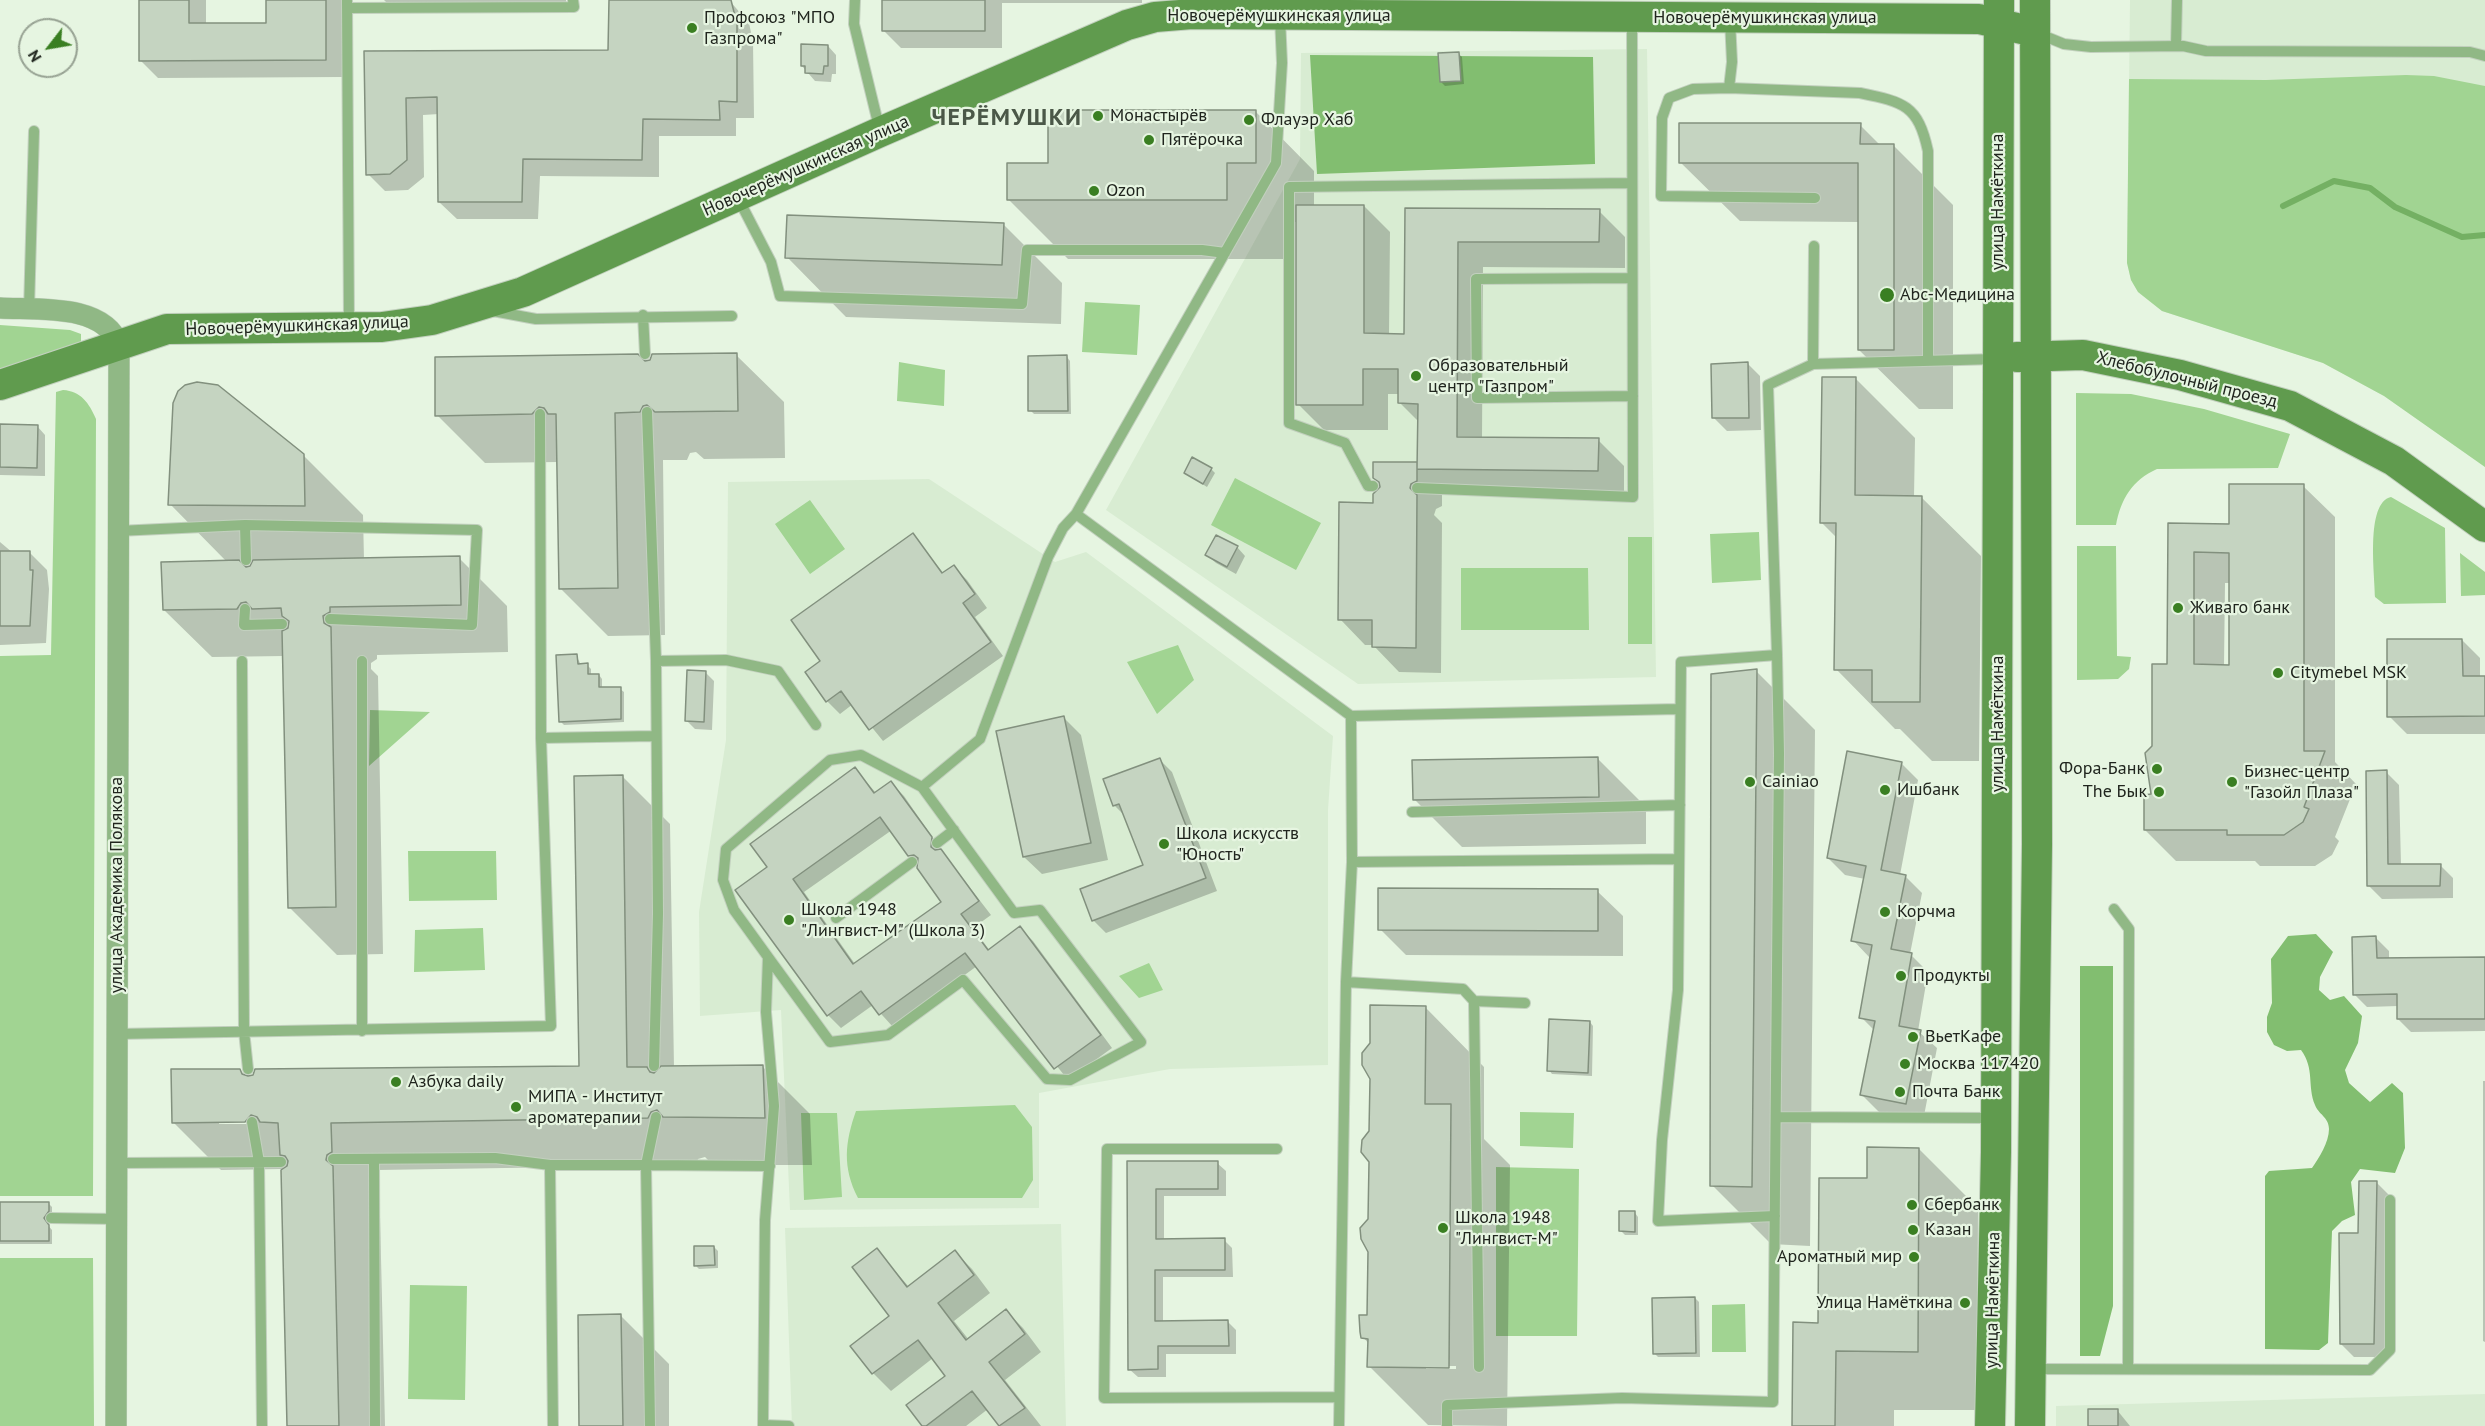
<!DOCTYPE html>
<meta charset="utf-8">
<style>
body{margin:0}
#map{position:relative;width:2485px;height:1426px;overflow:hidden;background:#e6f5e1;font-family:"PT Sans",sans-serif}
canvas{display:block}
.north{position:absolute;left:18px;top:18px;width:60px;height:60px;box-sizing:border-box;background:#e6f5e1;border:2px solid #97a293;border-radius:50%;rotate:239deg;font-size:16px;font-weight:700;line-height:24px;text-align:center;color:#20251e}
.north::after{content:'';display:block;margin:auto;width:21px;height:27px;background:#3a7f22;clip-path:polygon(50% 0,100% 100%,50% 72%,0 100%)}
</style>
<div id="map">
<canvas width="2485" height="1426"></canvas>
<div class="north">N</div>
</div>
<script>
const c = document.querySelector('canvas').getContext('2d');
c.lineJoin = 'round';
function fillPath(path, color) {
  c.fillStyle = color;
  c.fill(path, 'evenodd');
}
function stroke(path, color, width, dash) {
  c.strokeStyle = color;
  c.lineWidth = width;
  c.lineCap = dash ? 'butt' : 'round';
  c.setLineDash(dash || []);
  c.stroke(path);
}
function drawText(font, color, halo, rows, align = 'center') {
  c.font = font + ' "PT Sans",sans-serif';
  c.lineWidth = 4.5;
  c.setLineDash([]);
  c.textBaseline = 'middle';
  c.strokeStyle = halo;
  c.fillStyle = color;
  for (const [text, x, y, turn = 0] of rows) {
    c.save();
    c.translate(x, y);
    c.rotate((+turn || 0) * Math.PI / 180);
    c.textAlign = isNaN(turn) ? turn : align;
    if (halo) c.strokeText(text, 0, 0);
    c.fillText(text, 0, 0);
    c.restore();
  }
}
const built = new Path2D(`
 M2130,0h355v467l-101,-71 -61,-33 -161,-52 -24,-19 -7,-12 -4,-17z
 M1647,49l9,628 -298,7 -252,-174 194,-351 1,-106z
 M929,479l126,83 31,-10 247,184 -5,74v255l-158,4 -131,24v115l-249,2 -9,-200 -81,6 -1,-104 27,-172 2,-258z
 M1061,1224l5,202h-274l-7,-198z
 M2485,1394v32h-429v-20z`);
const green = new Path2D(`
 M2406,75l28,1 51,10v381l-101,-71 -61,-33 -161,-52 -24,-19 -7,-12 -4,-17 2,-184 137,1z
 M1085,302l55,3 -3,50 -55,-3z
 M0,325l70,5 11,4v11l-81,27z
 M899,362l46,8 -1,36 -47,-5z
 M63,390c18,1 26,13 33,29l-3,777h-93v-540l51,-1 5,-263z
 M2076,393l55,1 73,15 86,25 -12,34 -121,1c-25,11 -36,30 -41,56h-40z
 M1235,478l86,45 -25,47 -85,-45z
 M2391,497l54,31 1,75 -62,1 -9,-7c0,-22 -10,-94 16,-100z
 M810,500l35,49 -35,25 -35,-50z
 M1759,532l2,48 -49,3 -2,-49z
 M1628,537h24v107h-24z
 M2077,546h39l1,110 14,1 -2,12 -11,10 -41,1z
 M2460,553l25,19v23l-24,1z
 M1461,568h127l1,62h-128z
 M1178,645l16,35 -37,34 -30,-52z
 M370,710l60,2 -61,54z
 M408,851h88l1,49 -88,1z
 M483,928l2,42 -71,2 1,-42z
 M1149,963l14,27 -24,8 -20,-22z
 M1015,1105l17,22 1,53 -11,18h-164c-16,-31 -13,-56 -2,-87z
 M1520,1112l54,1 -1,35 -53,-2z
 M801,1113h36l5,84 -38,3z
 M1496,1167l83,2 -2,167h-81z
 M0,1258h93l1,168h-94z
 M410,1285l57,1 -2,114 -57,-1z
 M1745,1304l1,48h-34v-47z`);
const forest = new Path2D(`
 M1310,55l283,2 2,107 -278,10z
 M2316,934l17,18 -13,25 -1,13 11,10 14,-4 18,20 -4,27 -13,27 4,13 21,19 22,-19 11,10 2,55 -10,25 -35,-4 -9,13 4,33 -13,6 -10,10 -4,112 -9,7 -54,-1v-173l4,-5 43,-3c7,-10 17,-26 17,-39 0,-12 -11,-15 -14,-24 -8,-19 0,-36 -14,-55l-14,1 -13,-6 -7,-13v-15l5,-14 -1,-44 17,-23z
 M2080,966h33v340l-13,50h-20z`);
const shadow = new Path2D(`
 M140,0h66v24h61v-24h76v77l-185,1 -17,-17z
 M384,0h182v6l-174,2z
 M627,0h102l20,23 4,19 1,76h-18v18h-77v41l-119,-1 -2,43h-81l-18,-17v-88l-16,1 1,62 -16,13 -23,1 -17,-17 -2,-122 243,-1z
 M883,0h259v3h-140v45h-101l-18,-18z
 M828,46l8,9v19h-4l-1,8 -16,-1 -13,-15z
 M1458,53l4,4 2,27 -19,2 -4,-4z
 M1255,111l59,60v35h50l26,26 -1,103h17v-126l193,2 26,26v31l-142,-1 -1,172 116,1 26,26v30l-180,-2 -2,-2v14l-6,3 -2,6 8,8 -1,150 -42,-1 -26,-27h-8l-25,-26 42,-132 -7,-9 41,-14 3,2v-44l-19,-19v-9h-12v36h-64l-26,-26v-182h-12v37h-218l-59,-59 41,-36z
 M1860,125l21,21h13l59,59v204h-34l-60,-59v-128l-119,-1 -60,-59z
 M1003,224l59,59 -1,41 -215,-7 -59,-60z
 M736,355l48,47 1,56 -81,1 -8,-7 -6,1 -3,7h-24l2,175 -57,1 -48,-48 -2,-126 -73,1 -48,-48 207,-52z
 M1067,357l3,4 1,53h-37l-4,-4z
 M1747,363l13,13 1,54 -34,1 -13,-13z
 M1856,379l59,59 -1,59h7l60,59 -2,205h-47l-32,-32h-5l-59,-60 1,-131 -15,-15z
 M207,383l10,3 86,69 60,60 1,45 95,-2 48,48 1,46 -131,3v4l-6,4v6l7,7 5,278 -46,1 -48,-48 -5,-251 -72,1 -48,-47 63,-48 -57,-58 16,-117zM240,564h13l-8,5z
 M0,426h37l8,9v41l-45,-1z
 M1211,469l4,4 -8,14 -22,-14z
 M2303,486l32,31v245l21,22 -21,53 4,4 -7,14 -17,11h-55l-5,-5h-79l-31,-31 8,-34 1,-49 15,-81v-141h62zM2225,583h6v83h-7z
 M913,535l31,39 10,-7 13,13 20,28 -12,9 28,39 -120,85 -30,-37 -13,10 -13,-13 -5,-40z
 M0,542l13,11h17l17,17 2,19 -3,54 -46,2z
 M1237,547l8,9 -9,18 -20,-11 -9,-8z
 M2462,640l18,18v19h5v64v-7h-78l-18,-18z
 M576,655l5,10h6l4,4v7l8,-1 3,4v10h18l4,3v30l-60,3 -4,-4z
 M1756,671l59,59 -5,516 -39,-2 -59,-59z
 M705,672l9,9 -2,49 -17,-1 -9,-9z
 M1064,718l17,17 27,125 -66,14 -18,-17z
 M1159,759l13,13 45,119 -111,42 -13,-13 52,-54 -19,-49 -12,-12z
 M1598,759l48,48v37l-184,3 -48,-48z
 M1901,763l17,17 -18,95 5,1 17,17 -12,61 18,18 -10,59 19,17 -14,73 -44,-9 -17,-17 13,-64 -14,-14 9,-59 -17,-18 12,-61 -20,-4 -17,-17z
 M855,769l21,24 15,-10 13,13 40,58 47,61 -18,13 17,23 30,-23 13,13 79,107 -44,32 -91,-114 -84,61 -20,-22 -32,23 -13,-13 -59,-147zM892,830l27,34 24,39 -88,61 -51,-72z
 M2386,772l13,13 2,80h39l13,13v20l-71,1 -13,-13z
 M622,776l48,48 4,244 88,-2 48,48 2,51h-99l-8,-8 -7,2 -2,6 -318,5 2,29 -6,4 -1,5 7,8 5,210h-97l-6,-257 -61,1 -48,-48 67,-52 7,7 333,-10zM219,1121h33v3h-33z
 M1597,891l26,25v40l-217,-1 -26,-26z
 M2376,938l13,13v8h96v72l-74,1 -13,-13v-13l-31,1 -13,-13z
 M1425,1007l59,60v72l26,26 -3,261 -79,-1 -59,-59v-22l-6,-7 6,-21 2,-184zM1426,1366h30v3h-30z
 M1590,1022l3,4 -1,50 -40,-2 -3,-4z
 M2483,1081h2v261l-2,-1z
 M1919,1149l59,59 -1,202h-83v16h-100l25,-102 49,-145z
 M1129,1163h88l9,8v25h-62v44h60l8,8 1,29h-70v45h65l8,8v24h-70v23h-28l-9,-8z
 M2376,1182l13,13 -2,162h-33l-13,-13 19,-109z
 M0,1203h48l4,4v8l-6,8 6,7v14h-52z
 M1635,1213l3,4v18h-13l-4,-4z
 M714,1247l4,4v17l-19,1 -3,-3z
 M877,1250l32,37 46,-35 17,17 18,24 -36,28 15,19 37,-29 17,17 18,24 -36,28 36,46h-40l-13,-17 -22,17h-42l23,-50 -14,-18 -42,33 -18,-18 -21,-27 39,-29z
 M1695,1298l4,4 1,55h-42l-4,-4z
 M621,1316l48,48v62h-89z
 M2117,1410l13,16h-40z`);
const stream = new Path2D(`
 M2283,206l51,-25 36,7 25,19 67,30 23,-2`);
const building = new Path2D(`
 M139,0h50v23h77v-23h60v60l-187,1z
 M609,0h122l6,24v78l-18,-1 1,19 -77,-1 -1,41 -119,-1 -1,43h-84l-1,-105 -31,1 1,62 -17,14 -24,1 -2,-124 244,-1z
 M882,0h103v31h-103z
 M801,44l27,1v21h-4l-1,8 -18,-1v-7h-4z
 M1459,52l2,29 -21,1 -2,-29z
 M1048,110h208v53h-29v37h-220v-37h41z
 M1679,123h182l-1,21h34v206h-36v-187h-179z
 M1296,205h68v128l40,1 1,-126 195,1 -1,33h-141l-1,195 142,1 -1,33 -181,-2 1,-65 -20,-1v-34h-35v36h-67z
 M787,215l217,8 -2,42 -217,-7z
 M737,353l1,58 -83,1 -8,-7 -4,1 -3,6 -25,1 3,175 -59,1 -3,-175h-8l-4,-6 -5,-1 -7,7 -97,2v-59l203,-3 7,7 5,-1 2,-6z
 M1067,355l1,56h-40v-55z
 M1748,362l1,56h-37l-1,-54z
 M1822,377h34l-1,118 67,1 -2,206h-48v-32h-38l2,-147h-16z
 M197,382l21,3 86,69 1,52 -137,-1 5,-102 5,-12 7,-6z
 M0,424l38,1 -1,43 -37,-1z
 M1192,457l20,11 -9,16 -19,-11z
 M1373,462h44v19l-6,3 -1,4 7,7 -1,153 -44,-1v-27h-34l1,-118 34,1v-9l7,-7 -1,-5 -6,-4z
 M2229,484h75v267h21l-21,56 5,2 -6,13 -19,13h-57v-5h-83v-35l7,-1 -6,-41 7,-7v-82h15l1,-141 61,1zM2194,552l35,1v112l-35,-1z
 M913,533l29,40 12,-8 21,29 -12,9 28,39 -122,88 -28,-39 -15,11 -21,-30 15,-11 -29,-41z
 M1216,535l22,11 -11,21 -22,-12z
 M0,551h30v19h3l-3,56h-30z
 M460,556l1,49 -131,2v5l-7,4 1,7 7,4 5,280 -48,1 -6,-277 6,-3 1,-7 -7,-5 -1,-8 -29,1 -6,-7 -5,1 -4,6 -74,1 -2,-48 78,-2 7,7 4,-1 3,-6z
 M2387,639h75l1,37h22v40l-98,1z
 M577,654l1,10 10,-1v11h11v13h22v32l-62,3 -3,-67z
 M1757,669l-5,518 -42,-1 1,-512z
 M687,670l19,1 -2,51 -19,-1z
 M1064,716l27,127 -68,14 -27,-126z
 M1847,751l55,11 -21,108 25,5 -15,74 21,4 -13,73 22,4 -15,74 -46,-9 15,-74 -16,-3 13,-73 -21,-4 15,-75 -39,-8z
 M1598,757l1,40 -186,3 -1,-40z
 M1160,758l46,120 -114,43 -12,-32 63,-24 -24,-61 -6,2 -10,-27z
 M855,767l19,26 17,-12 41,56 -1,10 4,3 6,-1 38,52 -18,13 27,36 32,-24 81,109 -47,34 -89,-116 -86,62 -18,-24 -34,25 -92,-126 32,-23 -17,-23zM880,817l28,39 6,-1 4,3 -1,10 24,34 -88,62 -60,-85z
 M2387,770l1,94h53l-1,22h-73l-1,-115z
 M623,775l4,292h20l3,5 4,1 7,-7 102,-1 2,53 -102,-1 -6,-7 -6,2 -3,6 -317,5 1,29 -5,3 -1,5 7,6 6,260h-52l-6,-256 6,-4 1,-5 -3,-5 -5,-1 -2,-32 -18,-1 -3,-5 -6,-2 -6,7 -73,1 -1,-54h69l2,5 6,2 5,-1 2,-6 324,-3 -5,-290z
 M1378,888l220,1v42l-220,-1z
 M2376,936l1,22 108,-1v62h-88v-25l-44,1 -1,-58z
 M1370,1005l56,1 -1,98h26l-2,264 -82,-1 1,-28 -7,-1 -1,-6 -1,-17h8l1,-63 -7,-13 -1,-11 8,-9 1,-57 -8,-10 1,-12 7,-9 1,-52 -8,-14v-12l8,-10z
 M1549,1019l41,2 -2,52 -41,-2z
 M1867,1147l52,1 -1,204 -82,-1 -1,75h-43l1,-104 25,1 1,-145h48z
 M1127,1161h91v28h-62v50l69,-1v32h-70v51l73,-1 1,26h-71v23l-30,1z
 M2359,1181h18l-3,163h-34l-1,-111h19z
 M0,1202h49v9l-5,7 5,7v16h-49z
 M1619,1211h16v21l-16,-1z
 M694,1246h20l1,19 -21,1z
 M877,1248l30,39 48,-37 19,25 -36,28 28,37 40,-31 19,25 -36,28 36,46 -26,18 -27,-35 -46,35h-4l-16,-21 39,-29 -27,-36 -46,34 -22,-28 39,-30 -37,-49z
 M1695,1297l1,56 -43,1 -1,-56z
 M621,1314l2,112h-44l-1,-111z
 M2088,1409h30v17h-30z`);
const lane = new Path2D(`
 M347,0l2,326
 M855,0l-1,24 26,107
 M347,8l227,-1 -1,-7
 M1730,20l2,42 -3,26 131,5c44,9 58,12 68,58v210
 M2037,33l27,11 27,3 92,-1 23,5 264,1 15,4
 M2176,46l1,-46
 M1729,88l-36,1 -24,9 -7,20 -1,78 154,2
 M738,198l33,64 9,34 242,8 5,-54h175l23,3
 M1632,278l-156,1 1,119 156,-2
 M29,310l5,-179
 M493,311l43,8 196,-3
 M643,315l2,39
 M1813,364l183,-5
 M647,412l9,249 2,253 -4,152
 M540,414l1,324 113,-2
 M1373,486h-5l-23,-43 -56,-20v-236l343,-4
 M1417,488l216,9 -1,-479
 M1076,514l275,202 1,146 -6,120 -7,444
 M245,525l1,35
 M118,531l127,-6 232,5 -5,95 -142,-6
 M245,609l-1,16 38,-1
 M1777,655l-9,-270 45,-21 1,-118
 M242,661l2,370 4,38
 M362,661v370
 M656,661l70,-1 52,11 38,54
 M1351,716l328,-7
 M1412,812l268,-7
 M937,843l17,-13
 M1352,862l327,-3
 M2114,909l15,20 -1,440
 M836,918l76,-56
 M768,957l-34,-47 -11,-30 3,-31 104,-89 31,-5 61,32 58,-48 68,-182 15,-29 13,-14 200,-351 6,-100 -2,-46
 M1346,982l117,7 11,12 51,2
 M1474,1001l5,366
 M116,1034l435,-8 -10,-288
 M1776,1117l219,1
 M252,1122l7,40 3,264
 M1277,1149h-170l-3,249 235,-1
 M333,1159l162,-1 55,7h96l10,-48
 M374,1159l1,267
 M118,1163l163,-1
 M550,1165l3,261
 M51,1218l66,1
 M2032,1369l338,1 20,-20v-150
 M650,1426l-4,-261 124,1
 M789,1426l-26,-1 2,-205 9,-114 -8,-94 2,-55 62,85 58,-7 75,-55 84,99 23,1 71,-38 -101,-132 -26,3 -92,-126
 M1447,1426v-21l175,-7 151,4 6,-649 -2,-98 -96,7 -3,328 -16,150 -4,81 117,-5`);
const street = new Path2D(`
 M0,308c37,2 104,-5 119,37l-3,1081`);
const secondary = new Path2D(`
 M2017,357l66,-2 97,20 110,31 104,55 91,66
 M0,385l167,-56 215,-2 50,-7 91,-28 357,-160 247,-107 28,-8 37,-3 787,5 55,13
 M1990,1426l6,-274 3,-1152
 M2030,1426l7,-582 -2,-844`);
const markers = [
 [692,28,6,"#3a7f22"],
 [1098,116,6,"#3a7f22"],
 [1249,120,6,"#3a7f22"],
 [1149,140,6,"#3a7f22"],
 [1094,191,6,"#3a7f22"],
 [1887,295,8,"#3a7f22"],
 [1416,376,6,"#3a7f22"],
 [2178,608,6,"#3a7f22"],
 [2278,673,6,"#3a7f22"],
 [2157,769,6,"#3a7f22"],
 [1750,782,6,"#3a7f22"],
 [2232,782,6,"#3a7f22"],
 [1885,790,6,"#3a7f22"],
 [2159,792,6,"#3a7f22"],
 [1164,844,6,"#3a7f22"],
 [1885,912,6,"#3a7f22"],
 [789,920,6,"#3a7f22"],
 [1901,976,6,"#3a7f22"],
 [1913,1037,6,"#3a7f22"],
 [1905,1064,6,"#3a7f22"],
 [396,1082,6,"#3a7f22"],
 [1900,1092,6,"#3a7f22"],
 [516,1107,6,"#3a7f22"],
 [1912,1205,6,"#3a7f22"],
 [1443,1228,6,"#3a7f22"],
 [1913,1230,6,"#3a7f22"],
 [1914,1257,6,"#3a7f22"],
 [1965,1303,6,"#3a7f22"]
];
const streetNames = [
 ["Новочерёмушкинская улица",1279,16],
 ["Новочерёмушкинская улица",1765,18],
 ["Новочерёмушкинская улица",806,166,-24],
 ["улица Намёткина",1998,202,-90],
 ["Новочерёмушкинская улица",297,326,-2],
 ["Хлебобулочный проезд",2187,380,14],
 ["улица Намёткина",1998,724,-90],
 ["улица Академика Полякова",117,885,-90],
 ["улица Намёткина",1993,1300,-89]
];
const poiNames = [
 ["Профсоюз \"МПО",704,18],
 ["Газпрома\"",704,39],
 ["Монастырёв",1110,116],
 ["Флауэр Хаб",1261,120],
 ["Пятёрочка",1161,140],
 ["Ozon",1106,191],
 ["Abc-Медицина",1900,295],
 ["Образовательный",1428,366],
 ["центр \"Газпром\"",1428,387],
 ["Живаго банк",2190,608],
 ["Citymebel MSK",2290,673],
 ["Фора-Банк",2145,769,"right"],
 ["Бизнес-центр",2244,772],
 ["\"Газойл Плаза\"",2244,793],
 ["Cainiao",1762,782],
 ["Ишбанк",1897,790],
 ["The Бык",2147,792,"right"],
 ["Школа искусств",1176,834],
 ["\"Юность\"",1176,855],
 ["Школа 1948",801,910],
 ["\"Лингвист-М\" (Школа 3)",801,931],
 ["Корчма",1897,912],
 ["Продукты",1913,976],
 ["ВьетКафе",1925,1037],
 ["Москва 117420",1917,1064],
 ["Азбука daily",408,1082],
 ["Почта Банк",1912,1092],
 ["МИПА - Институт",528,1097],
 ["ароматерапии",528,1118],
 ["Сбербанк",1924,1205],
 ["Школа 1948",1455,1218],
 ["\"Лингвист-М\"",1455,1239],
 ["Казан",1925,1230],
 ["Ароматный мир",1902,1257,"right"],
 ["Улица Намёткина",1953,1303,"right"]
];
const districtNames = [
 ["ЧЕРЁМУШКИ",1007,118]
];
fillPath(built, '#d8ecd2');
fillPath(green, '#a1d492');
fillPath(forest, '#82be70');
fillPath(shadow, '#0003');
stroke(stream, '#74b063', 6);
fillPath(building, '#c5d4c1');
stroke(building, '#82907e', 1.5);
stroke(lane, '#c2d0be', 12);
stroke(street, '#c2d0be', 22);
stroke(secondary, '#c2d0be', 32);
stroke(lane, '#90b885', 10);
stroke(street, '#90b885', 21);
stroke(secondary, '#609b4e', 30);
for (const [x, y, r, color] of markers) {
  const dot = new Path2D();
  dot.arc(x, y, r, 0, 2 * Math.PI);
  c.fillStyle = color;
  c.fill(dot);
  stroke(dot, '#e6f5e1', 2);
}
drawText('18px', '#20251e', '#e6f5e1', streetNames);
drawText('18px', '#20251e', '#e6f5e1', poiNames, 'left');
c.letterSpacing = '1.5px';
drawText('bold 24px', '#4b5848', '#e6f5e1', districtNames);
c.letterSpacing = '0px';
</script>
